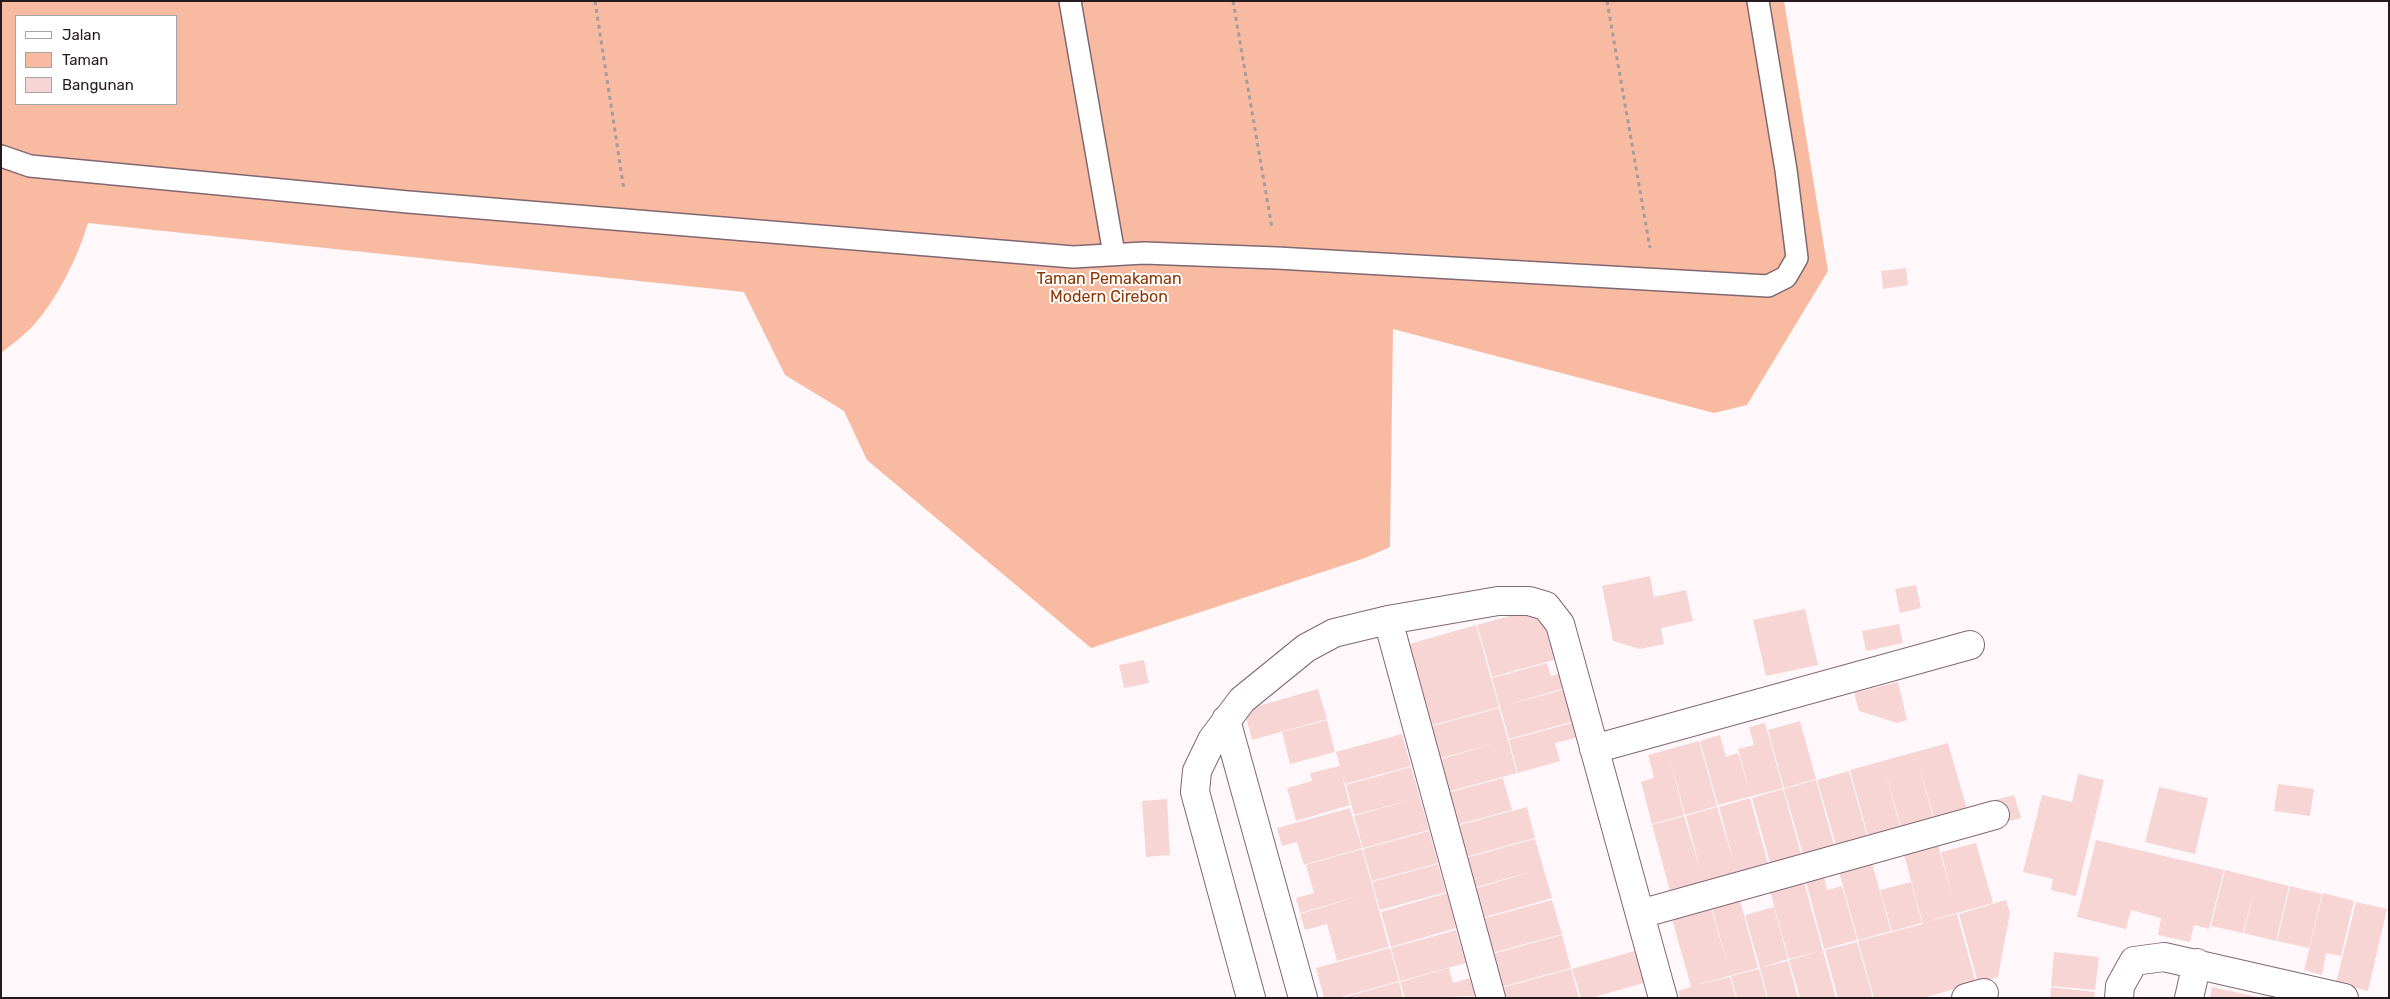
<!DOCTYPE html>
<style>
body{margin:0}
#map{position:relative;width:2390px;height:999px;overflow:hidden;background:#fff8fb;font-family:Rubik,sans-serif}
canvas{display:block}
.frame{position:absolute;inset:0;border:2px solid #251b1f;pointer-events:none}
.legend{position:absolute;left:15px;top:15px;width:162px;height:90px;box-sizing:border-box;background:#fff;border:1px solid #a8a4a5;margin:0;padding:6px 9px;list-style:none;font-size:15px;color:#251b1f}
.legend li{display:flex;align-items:center;gap:10px;height:25px}
.legend b{width:25px;border:1px solid #a8a4a5}
</style>
<div id="map">
<canvas width="2390" height="999"></canvas>
<div class="frame"></div>
<ul class="legend">
<li><b style="height:6px;background:#fff"></b>Jalan</li>
<li><b style="height:14px;background:#f8bba1"></b>Taman</li>
<li><b style="height:14px;background:#f8d5d5"></b>Bangunan</li>
</ul>
</div>
<script>
const c = document.querySelector('canvas').getContext('2d');
c.lineJoin = 'round';
function fillPath(path, color) {
  c.fillStyle = color;
  c.fill(path, 'evenodd');
}
function stroke(path, color, width, dash) {
  c.strokeStyle = color;
  c.lineWidth = width;
  c.lineCap = dash ? 'butt' : 'round';
  c.setLineDash(dash || []);
  c.stroke(path);
}
function drawText(font, color, halo, rows, align = 'center') {
  c.font = font + ' Rubik,sans-serif';
  c.lineWidth = 4;
  c.setLineDash([]);
  c.textBaseline = 'middle';
  c.strokeStyle = halo;
  c.fillStyle = color;
  for (const [text, x, y, turn = 0] of rows) {
    c.save();
    c.translate(x, y);
    c.rotate((+turn || 0) * Math.PI / 180);
    c.textAlign = isNaN(turn) ? turn : align;
    if (halo) c.strokeText(text, 0, 0);
    c.fillText(text, 0, 0);
    c.restore();
  }
}
const green = new Path2D(`
 M1,1h1783l44,270 -81,134 -33,8 -321,-84 -3,218 -25,11 -274,90 -224,-188 -23,-49 -59,-36 -41,-83 -656,-69c-11,36 -31,77 -57,105 -9,9 -20,17 -30,25zM16,16h160v88h-160z`);
const building = new Path2D(`
 M1906,268l2,17 -25,4 -2,-18z
 M1650,576l4,21 32,-7 7,31 -32,7 3,16 -24,5 -27,-8 -11,-55z
 M1916,585l5,23 -21,5 -5,-24z
 M1543,607l14,52 -65,18 -15,-52z
 M1805,609l13,56 -52,11 -13,-56z
 M1899,624l4,19 -37,8 -4,-20z
 M1476,625l23,82 -70,19 -23,-81z
 M1144,660l5,23 -25,5 -5,-23z
 M1547,663l4,13 11,-3 3,15 -62,18 63,-17 8,32 -65,18 -17,-61z
 M1898,682l9,38 -10,3 -38,-12 -5,-18z
 M1318,689l9,30 -75,21 -8,-30z
 M1499,708l18,65 -70,19 -9,-32 61,-18 -61,17 -9,-32z
 M1327,720l8,32 -45,12 -8,-32z
 M1800,721l16,58 -32,9 -16,-58z
 M1575,722l4,15 -24,6 5,18 -42,12 -9,-33z
 M1765,723l18,65 -65,17 -18,-64 20,-6 6,22 12,-4 12,39 -12,-43 16,-4 -5,-18z
 M1402,734l9,32 -66,18 -4,-12 9,33 -54,16 -9,-33 25,-7 -2,-8 30,-7 -4,-14z
 M1699,741l18,65 -32,9 -15,-57 14,57 -32,9 -11,-42 13,-4 -6,-23z
 M1948,743l19,66 -33,9 -16,-57 15,57 -32,9 -16,-57 15,57 -32,9 -18,-66z
 M1411,767l18,63 -66,18 -9,-32 57,-16 -57,15 -8,-30z
 M1849,771l18,65 -31,9 -19,-65z
 M2078,774l26,6 -28,116 -25,-6 2,-11 -30,-7 19,-77 30,7z
 M1503,778l9,32 -56,15 -9,-32z
 M1816,780l18,65 -31,9 -19,-65z
 M2278,784l36,5 -4,27 -36,-5z
 M2159,787l49,11 -13,56 -50,-12z
 M1783,789l18,65 -31,9 -18,-65z
 M2014,795l7,23 -19,5 -7,-23z
 M1750,798l18,65 -98,28 -18,-66 32,-9 17,56 -15,-56 31,-9 17,56 -15,-56z
 M1167,799l3,56 -24,2 -4,-56z
 M1527,807l8,31 -70,19 -9,-31z
 M1350,808l12,40 -58,17 -7,-23 -15,4 -5,-18z
 M1429,831l9,32 -66,18 -9,-32z
 M1535,839l17,59 -70,20 -8,-29 60,-18 -61,17 -8,-30z
 M2096,840l128,30 -15,59 -15,-4 -4,17 -32,-7 3,-17 -30,-8 -5,19 -49,-12z
 M1976,843l17,60 -68,19 32,-8 19,69 -53,15h-49l-16,-57 65,-17 -19,-69 34,-10 16,57 -13,-50z
 M1362,849l27,98 -52,14 -10,-37 -22,6 -5,-16 63,-19 -63,18 -4,-15 18,-5 -8,-28z
 M1872,863l19,68 -33,9 -19,-68z
 M1438,864l8,28 -66,18 -8,-28z
 M2225,870l64,16 -13,55 -32,-8 10,-43 -11,43 -32,-7z
 M1824,877l3,13 15,-4 15,54 -33,9 -18,-67z
 M1804,882l32,116h-36l-11,-38 32,-9 -32,8 -19,-68z
 M1911,882l11,41 -30,8 -12,-41z
 M2290,886l32,8 -13,54 -32,-7z
 M1447,893l9,35 -65,19 -10,-35z
 M2323,893l31,8 -13,55 -15,-3 -4,22 -18,-5z
 M1552,900l10,34 -70,19 -10,-34z
 M1740,900l18,68 -62,17 34,-8 6,21h-56l-2,-7 13,-4 -19,-68 39,-11 17,58 -16,-58z
 M2006,900l4,13 -12,64 -20,6 -19,-69z
 M2356,902l31,7 -19,82 -32,-8z
 M1774,907l14,52 -28,9 -15,-53z
 M1456,930l10,33 -66,18 -9,-33z
 M1562,935l9,33 -70,19 -9,-33z
 M1857,942l16,56h-35l-13,-48z
 M1390,948l9,33 -61,17h-14l-8,-30z
 M1638,950l9,32 -56,16h-10l-9,-29z
 M2054,952l45,5 -4,33 -44,-4z
 M1788,961l10,37h-30l-8,-30z
 M1449,968l4,15 17,-5 5,18 -70,2 -5,-16z
 M1571,969l8,29h-75l-3,-10z
 M1759,969l8,29h-30l-6,-22z
 M1399,982l4,16h-58v-1z
 M2051,987l44,5 -1,6h-44z
 M2212,987l46,10v1h-48z`);
const path = new Path2D(`
 M595,1l29,189
 M1233,1l39,227
 M1607,1l43,247`);
const lane = new Path2D(`
 M1070,1l44,253
 M1,156l29,10 378,36 665,55 71,-4 133,5 491,28 18,-9 11,-19 -11,-88 -28,-169`);
const street = new Path2D(`
 M1388,620l103,378
 M1226,720l77,278
 M1594,749l376,-104
 M1640,914l355,-99
 M1251,998l-56,-206 2,-21 15,-31 30,-40 64,-52 28,-15 54,-13 110,-19h31l17,5 14,18 103,374
 M1966,998l18,-5
 M2119,998l1,-12 14,-25 30,-4 180,41
 M2189,998l8,-35`);
const parkNames = [
 ["Taman Pemakaman",1109,279],
 ["Modern Cirebon",1109,297]
];
fillPath(green, '#f8bba1');
fillPath(building, '#f8d5d5');
stroke(lane, '#816771', 24);
stroke(street, '#816771', 30);
stroke(path, '#a49c9f', 3, [4, 4]);
stroke(lane, '#fff', 21);
stroke(street, '#fff', 28);
drawText('16px', '#8c3604', '#fff', parkNames);
</script>
